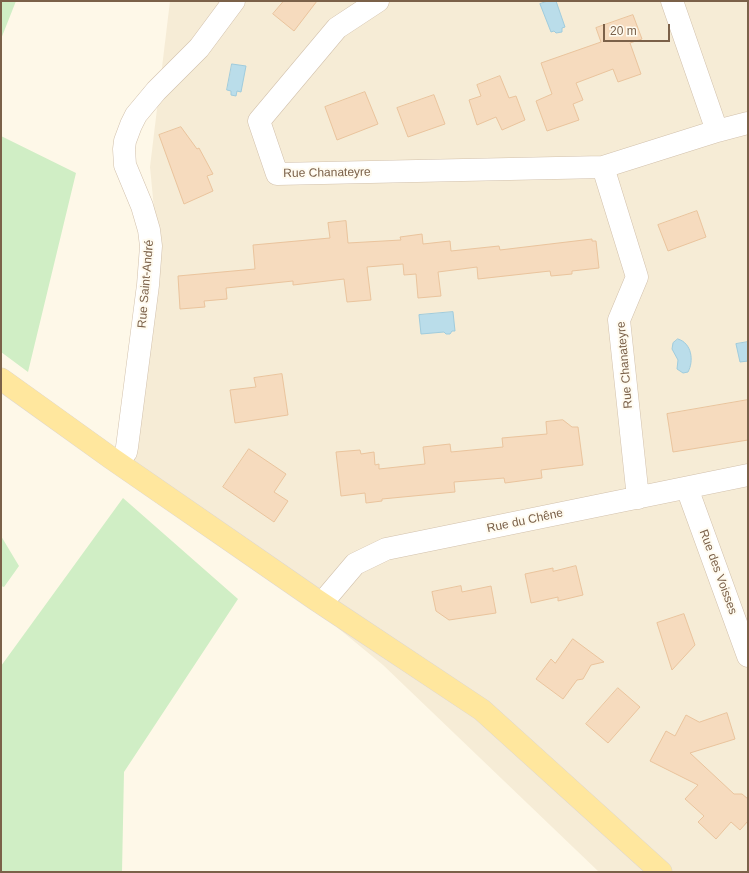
<!DOCTYPE html>
<meta charset="utf-8">
<style>
body{margin:0}
#map{position:relative;width:749px;height:873px;overflow:hidden;background:#fef8e8;font-family:Helvetica,sans-serif}
canvas{display:block}
.frame{position:absolute;inset:0;border:2px solid #7b6149;pointer-events:none}
.scale{position:absolute;left:603px;top:24px;width:67px;height:18px;box-sizing:border-box;border:2px solid #7b6149;border-top:0;padding-left:5px;font-size:12px;line-height:14px;white-space:nowrap;color:#7b6149;-webkit-text-stroke:3px #fffbf0;paint-order:stroke}
</style>
<div id="map">
<canvas width="749" height="873"></canvas>
<div class="frame"></div>
<div class="scale">20 m</div>
</div>
<script>
const c = document.querySelector('canvas').getContext('2d');
c.lineJoin = 'round';
function fillPath(path, color) {
  c.fillStyle = color;
  c.fill(path, 'evenodd');
}
function stroke(path, color, width, dash) {
  c.strokeStyle = color;
  c.lineWidth = width;
  c.lineCap = dash ? 'butt' : 'round';
  c.setLineDash(dash || []);
  c.stroke(path);
}
function drawText(font, color, halo, rows, align = 'center') {
  c.font = font + ' Helvetica,sans-serif';
  c.lineWidth = 4;
  c.setLineDash([]);
  c.textBaseline = 'middle';
  c.strokeStyle = halo;
  c.fillStyle = color;
  for (const [text, x, y, turn = 0] of rows) {
    c.save();
    c.translate(x, y);
    c.rotate((+turn || 0) * Math.PI / 180);
    c.textAlign = isNaN(turn) ? turn : align;
    if (halo) c.strokeText(text, 0, 0);
    c.fillText(text, 0, 0);
    c.restore();
  }
}
const residential = new Path2D(`
 M170,1h578v871h-149l-216,-207 -250,-205 25,-210 -8,-83z`);
const green = new Path2D(`
 M1,1h15l-15,38z
 M1,136l75,37 -48,199 -27,-20z
 M123,498l115,101 -114,173 -2,100h-121v-206z
 M1,536l18,30 -15,21 -3,-1z`);
const water = new Path2D(`
 M548,1h8l9,26 -3,1v4l-6,1 -2,-2 -3,1 -11,-28z
 M232,64l14,2 -5,26 -4,-1 -1,5 -5,-1v-4l-4,-1z
 M453,312l2,19h-3l-2,3h-4l-2,-2 -23,2 -2,-19z
 M678,339c14,4 16,22 10,33l-5,1 -6,-4 1,-9 -6,-11 1,-6z
 M748,342v19l-8,1 -4,-18z`);
const building = new Path2D(`
 M284,1h33l-23,30 -21,-17z
 M633,15l9,24 -12,4 11,31 -23,8 -5,-13 -37,14 7,17 -10,4 6,16 -32,11 -11,-30 16,-7 -11,-31 60,-21 -5,-14z
 M500,76l9,22 7,-2 9,24 -23,10 -6,-13 -19,8 -8,-25 12,-4 -4,-11z
 M365,92l13,32 -41,16 -12,-33z
 M434,95l11,29 -37,13 -11,-29z
 M181,127l16,22 2,-1 14,26 -6,2 6,15 -29,13 -25,-69z
 M697,211l9,26 -38,14 -10,-26z
 M346,221l2,22 53,-3 -1,-3 22,-3 1,10 27,-3 1,10 48,-5 1,4 92,-11v2h4l3,27 -27,3v3l-21,2 -1,-5 -72,8 -1,-12 -39,5 3,24 -23,2 -2,-24 -12,1 -1,-11 -36,3 4,33 -24,2 -3,-23 -51,6v-4l-67,7 1,11 -23,2 1,6 -25,2 -2,-33 77,-7 -2,-24 77,-7 -2,-15z
 M282,374l6,41 -53,8 -5,-33 26,-3 -2,-9z
 M748,400v40l-75,12 -6,-38z
 M563,420l9,7h6l5,38 -42,5 1,8 -37,5 -1,-5 -50,4 1,10 -73,7v2l-16,2 -1,-10 -24,3 -5,-44 24,-2 1,4 13,-2 1,13 4,-1v5l46,-5 -2,-17 27,-3 1,8 52,-5 -1,-9 45,-4 -1,-12z
 M249,449l37,25 -12,18 14,9 -14,21 -51,-35z
 M576,566l7,29 -25,6v-4l-27,6 -6,-29 28,-6v3z
 M461,586l1,6 29,-6 5,27 -47,7 -13,-9 -4,-19z
 M684,614l11,31 -23,25 -15,-47z
 M573,639l31,23 -13,3 -8,14 -6,1 -14,19 -27,-20 15,-20 4,4z
 M618,688l22,19 -32,36 -22,-19z
 M727,713l8,26 -45,14 44,41h8l6,5v22l-8,9 -9,-8 -15,17 -18,-17 6,-6 -19,-17 13,-14 -48,-24 16,-30 9,5 11,-21 13,7z`);
const minor = new Path2D(`
 M378,1l-41,27 -78,93 18,53 326,-7 34,110 -18,43 19,178
 M672,1l45,130
 M603,167l114,-36 31,-8
 M118,462l8,-10 1,-5 21,-162 3,-39 -2,-16 -7,-24 -17,-41 -1,-16 1,-8 6,-16 5,-10 20,-24 43,-43 35,-47
 M687,488l61,168
 M322,603l33,-39 31,-15 362,-74`);
const major = new Path2D(`
 M1,379l110,79 204,141 167,111 179,162`);
const streetNames = [
 ["Rue Chanateyre",327,173,-1],
 ["Rue Saint-André",146,284,-85],
 ["Rue Chanateyre",625,365,-95],
 ["Rue du Chêne",525,521,-12],
 ["Rue des Voisses",718,572,70]
];
fillPath(residential, '#f6ecd6');
fillPath(green, '#d0eec5');
fillPath(water, '#baddea');
stroke(water, '#a0ccdd', 1);
fillPath(building, '#f6dbbe');
stroke(building, '#eac49d', 1);
stroke(minor, '#d2c1ac', 23);
stroke(major, '#ddd6d0', 23);
stroke(minor, '#fff', 22);
stroke(major, '#ffe79e', 22);
drawText('12px', '#7b6149', '#fffbf0', streetNames);
</script>
